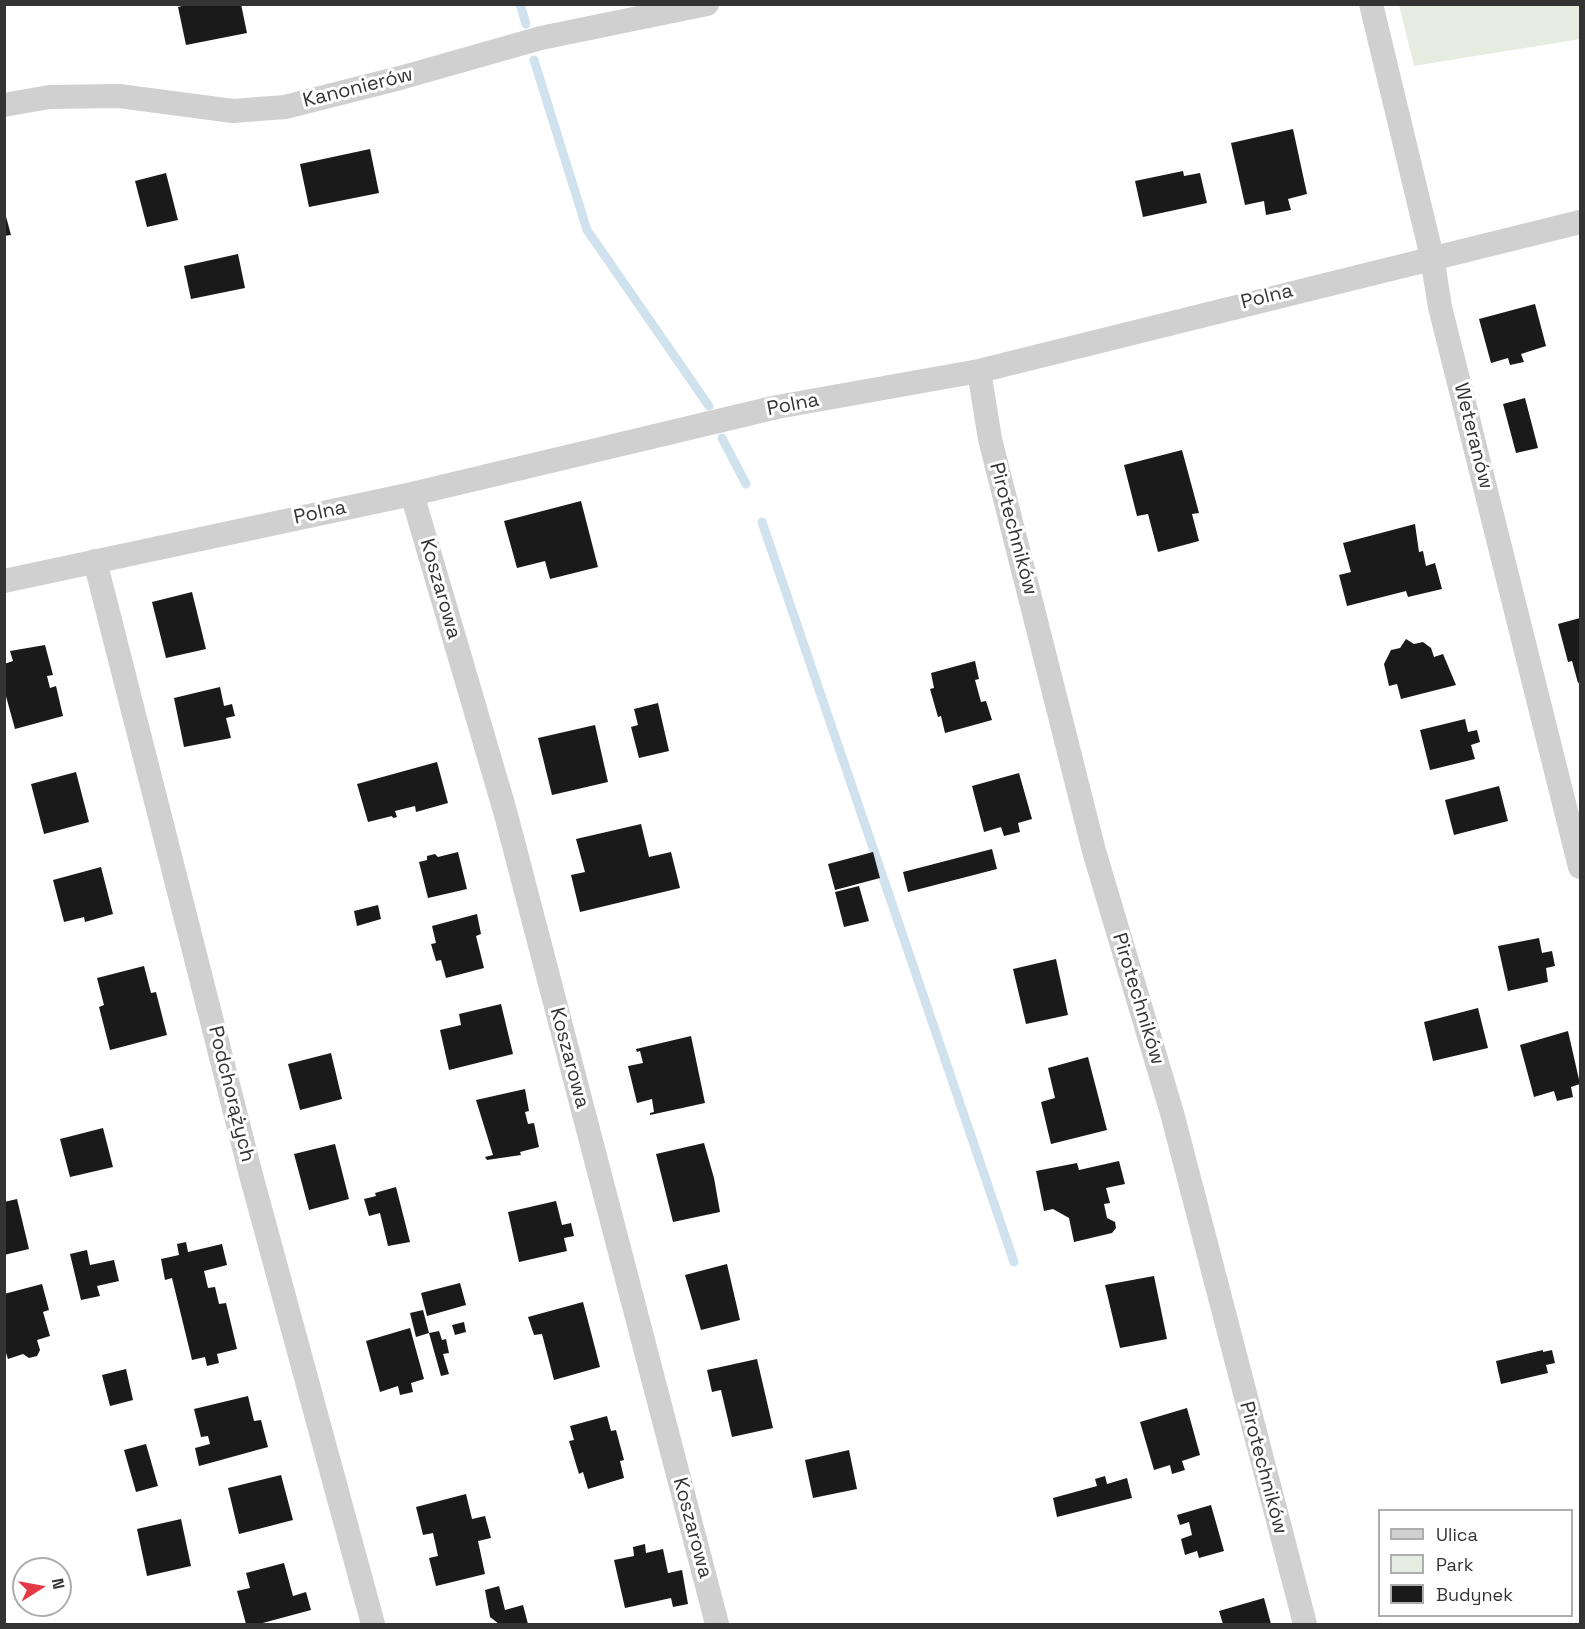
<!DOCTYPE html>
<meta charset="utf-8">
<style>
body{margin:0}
#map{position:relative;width:1585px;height:1629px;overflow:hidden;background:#fff;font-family:"Space Grotesk",sans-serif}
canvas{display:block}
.frame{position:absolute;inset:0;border:6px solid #333;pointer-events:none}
.legend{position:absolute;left:1378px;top:1509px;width:195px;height:108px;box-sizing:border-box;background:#fff;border:2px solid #adadad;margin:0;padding:8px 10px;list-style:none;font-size:18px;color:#333}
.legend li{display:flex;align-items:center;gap:12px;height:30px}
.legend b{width:30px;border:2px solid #adadad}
.north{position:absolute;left:12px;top:1557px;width:60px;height:60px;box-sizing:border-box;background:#fff;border:2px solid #adadad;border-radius:50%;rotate:79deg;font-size:16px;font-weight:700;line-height:24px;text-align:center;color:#333}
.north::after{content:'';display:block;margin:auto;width:21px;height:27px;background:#e63946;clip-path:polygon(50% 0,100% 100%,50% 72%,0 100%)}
</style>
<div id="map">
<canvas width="1585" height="1629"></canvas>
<div class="frame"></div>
<ul class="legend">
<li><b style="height:8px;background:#d0d0d0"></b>Ulica</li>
<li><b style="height:16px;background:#e6ecdf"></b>Park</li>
<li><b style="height:16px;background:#1a1a1a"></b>Budynek</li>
</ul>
<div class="north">N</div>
</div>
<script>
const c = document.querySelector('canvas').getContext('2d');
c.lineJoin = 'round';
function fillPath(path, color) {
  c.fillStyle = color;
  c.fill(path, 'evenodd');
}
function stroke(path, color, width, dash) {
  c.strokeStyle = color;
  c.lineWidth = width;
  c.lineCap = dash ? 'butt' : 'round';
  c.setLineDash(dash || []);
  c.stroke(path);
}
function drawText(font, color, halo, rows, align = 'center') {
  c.font = font + ' "Space Grotesk",sans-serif';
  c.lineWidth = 6;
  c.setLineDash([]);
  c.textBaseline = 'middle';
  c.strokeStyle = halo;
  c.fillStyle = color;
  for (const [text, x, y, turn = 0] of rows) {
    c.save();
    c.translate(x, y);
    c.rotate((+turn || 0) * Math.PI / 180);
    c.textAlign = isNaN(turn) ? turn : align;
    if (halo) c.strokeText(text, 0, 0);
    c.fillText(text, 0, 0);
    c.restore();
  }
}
const green = new Path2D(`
 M1399,5h181v34l-166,27z`);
const stream = new Path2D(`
 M520,4l6,20
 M534,60l53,170 122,176
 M722,438l24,46
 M762,522l252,740`);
const building = new Path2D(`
 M190,4h51l6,29 -61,12 -8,-38z
 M1293,129l14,65 -19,5 3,11 -25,5 -2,-14 -19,4 -14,-62z
 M370,149l9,44 -70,14 -9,-43z
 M1183,171l1,5 16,-3 7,30 -64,14 -8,-36z
 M166,173l12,47 -31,7 -12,-46z
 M4,209l7,26 -7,1z
 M238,254l7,34 -54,11 -7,-33z
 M1535,304l11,42 -25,8 3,8 -14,3 -2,-7 -17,5 -12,-44z
 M1525,398l13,50 -22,5 -13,-49z
 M1182,450l17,63 -7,1 7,27 -41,11 -10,-38 -11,2 -13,-51z
 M581,501l17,66 -48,12 -5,-18 -28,7 -13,-47z
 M1415,524l4,28 4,-1 3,15 9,-3 7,26 -34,8 -2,-6 -59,15 -8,-31 12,-3 -8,-29z
 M192,592l14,57 -40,9 -14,-56z
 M1580,618v64l-2,1 -6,-22 -4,1 -10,-38z
 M1406,639l8,5 9,-2 8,6 3,9 9,-3 13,31 -55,14 -4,-15 -8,2 -5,-22 7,-14 9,-2z
 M45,645l8,30 -6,1 3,12 6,-2 7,30 -48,13 -11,-40v-25l9,-3 -3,-10z
 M975,661l4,18 -4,1 6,22 5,-1 6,19 -47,13 -4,-17 -3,1 -8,-28 4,-1 -3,-15z
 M220,687l4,19 8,-2 3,12 -9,2 5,20 -47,9 -10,-49z
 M658,703l11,48 -30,7 -8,-31 7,-2 -4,-16z
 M1465,719l3,13 9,-2 3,12 -9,3 4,14 -45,11 -10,-40z
 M595,725l13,57 -56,13 -14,-57z
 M437,762l11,41 -32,9 -1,-6 -20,5 2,6 -4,1 -1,-2 -24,6 -11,-38z
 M76,772l13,50 -45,12 -13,-50z
 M1019,773l13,46 -14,4 2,9 -16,4 -3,-9 -17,5 -12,-46z
 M1499,786l9,35 -54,14 -9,-35z
 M641,824l8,33 22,-5 9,36 -100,24 -9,-37 14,-3 -9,-33z
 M992,849l5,20 -89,23 -5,-20z
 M458,852l9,37 -39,9 -9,-36 8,-2v-4l8,-2 3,3z
 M873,852l7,26 -45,12 -7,-26z
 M101,867l12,47 -28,8 -1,-5 -20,5 -11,-42z
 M859,886l10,35 -25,6 -9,-35z
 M378,905l3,14 -24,7 -3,-15z
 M477,914l4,20 -5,2 8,32 -38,10 -5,-18 -5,1 -5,-17 5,-1 -4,-17z
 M1539,938l3,15 10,-2 3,15 -9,2 2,14 -40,9 -10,-45z
 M1056,959l12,56 -42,9 -13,-55z
 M144,966l7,27 5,-1 11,43 -57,15 -11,-43 5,-2 -7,-27z
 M501,1004l12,50 -64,16 -9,-40 21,-5 -2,-11z
 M1478,1008l10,40 -55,13 -9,-39z
 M1568,1031l12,53 -9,3 2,10 -16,4 -3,-10 -20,6 -14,-52z
 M691,1036l14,67 -55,12v-2l4,-1 -2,-13 -15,4 -9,-37 15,-3 -3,-12 -3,1 -1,-3z
 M331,1053l11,46 -42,11 -12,-46z
 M1088,1057l19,73 -56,14 -10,-42 14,-4 -7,-30z
 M525,1089l4,22 -4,1 3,12 6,-1 5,24 -19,5 1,3 -34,5 -2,-3 8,-2 -17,-55z
 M103,1128l10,39 -43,10 -10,-38z
 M704,1143l10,35 6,34 -47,10 -17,-68z
 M335,1144l14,55 -40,11 -15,-56z
 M1119,1161l6,23 -19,4 4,15 -6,1 3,14 8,4 1,6 -4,5 -38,9 -5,-24 -16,-9 -9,2 -8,-40 41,-8 2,7z
 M396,1187l14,55 -22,4 -8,-33 -11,3 -5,-17 12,-3 -1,-3z
 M17,1199l12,50 -25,6v-53z
 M556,1201l6,24 9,-2 3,13 -10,2 3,13 -48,11 -11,-50z
 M186,1242l2,10 34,-8 5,21 -23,6 4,17 7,-1 4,17 7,-1 11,46 -20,5 2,9 -12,3 -2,-9 -13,3 -20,-82 -7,2 -4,-21 18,-4 -2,-11z
 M87,1250l3,15 24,-5 5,21 -22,5 3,10 -19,4 -11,-46z
 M727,1264l13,56 -39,10 -16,-55z
 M1154,1276l13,63 -47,9 -15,-63z
 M460,1283l6,22 -39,11 -6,-23z
 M42,1284l7,26 -6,2 7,24 -13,4 3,10 -3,6 -8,2 -6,-4 -15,5 -4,-12v-53z
 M583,1302l17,65 -46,13 -12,-46 -8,1 -6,-18z
 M423,1310l6,23 -13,4 -6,-24z
 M464,1322l2,10 -11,3 -3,-10z
 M410,1328l14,51 -13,4 2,9 -13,3 -2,-9 -18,6 -14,-51z
 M439,1331l3,9 4,-1 3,14 -6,1 6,20 -8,2 -12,-43z
 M1543,1350v2l9,-2 3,13 -9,2 2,8 -47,11 -5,-23z
 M757,1359l16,69 -41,9 -11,-47 -9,2 -5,-22z
 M126,1369l7,31 -23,6 -8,-31z
 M248,1396l6,25 7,-1 7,27 -69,19 -4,-18 15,-4 -2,-8 -7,1 -7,-28z
 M1187,1408l13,47 -18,6 3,9 -13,4 -2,-9 -16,5 -14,-48z
 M607,1416l4,15 5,-1 8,30 -4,1 4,17 -36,11 -5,-17 -4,2 -10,-33 5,-1 -4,-14z
 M146,1444l12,42 -22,6 -12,-42z
 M849,1450l8,39 -44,9 -8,-38z
 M281,1475l12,45 -54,14 -11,-46z
 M1105,1476l2,8 20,-6 5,20 -75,19 -4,-19 44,-12 -2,-7z
 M466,1494l6,25 13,-3 6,22 -13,3 7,33 -49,12 -7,-28 9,-2 -5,-23 -10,2 -7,-28z
 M1211,1505l13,46 -25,7 -2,-7 -12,4 -4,-16 11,-4 -3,-13 -9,3 -3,-10z
 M181,1519l10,47 -44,10 -10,-47z
 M645,1544l1,9 17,-4 5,24 14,-3 6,34 -15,3 -2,-9 -46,10 -11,-48 20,-4 -1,-9z
 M284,1563l9,33 13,-4 5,18 -52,14h-13l-9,-33 13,-3 -4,-15z
 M499,1586l6,24 18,-5 5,19h-29l-9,-7 -5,-27z
 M1264,1598l7,26h-48l-4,-13z`);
const street = new Path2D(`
 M1371,4l61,253 8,50 140,560
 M4,105l45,-8 70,-1 114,15 52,-4 115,-29 141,-40 166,-34
 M979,371l11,68 104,412 78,262 133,511
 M412,494l93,317 212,813
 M95,561l156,614 122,449
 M4,581l408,-87 365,-87 202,-36 601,-149`);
const streetNames = [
 ["Kanonierów",358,88,-14],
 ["Polna",1267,297,-14],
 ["Polna",793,405,-11],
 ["Weteranów",1473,436,76],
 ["Polna",320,513,-12],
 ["Pirotechników",1013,529,75],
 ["Koszarowa",440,589,74],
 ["Pirotechników",1138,999,73],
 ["Koszarowa",569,1058,75],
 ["Podchorążych",231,1094,76],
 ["Pirotechników",1263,1468,75],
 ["Koszarowa",692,1528,75]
];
fillPath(green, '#e6ecdf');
stroke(stream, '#cfe2ee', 9);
fillPath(building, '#1a1a1a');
stroke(street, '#d0d0d0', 24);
drawText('20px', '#333', '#fff', streetNames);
</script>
